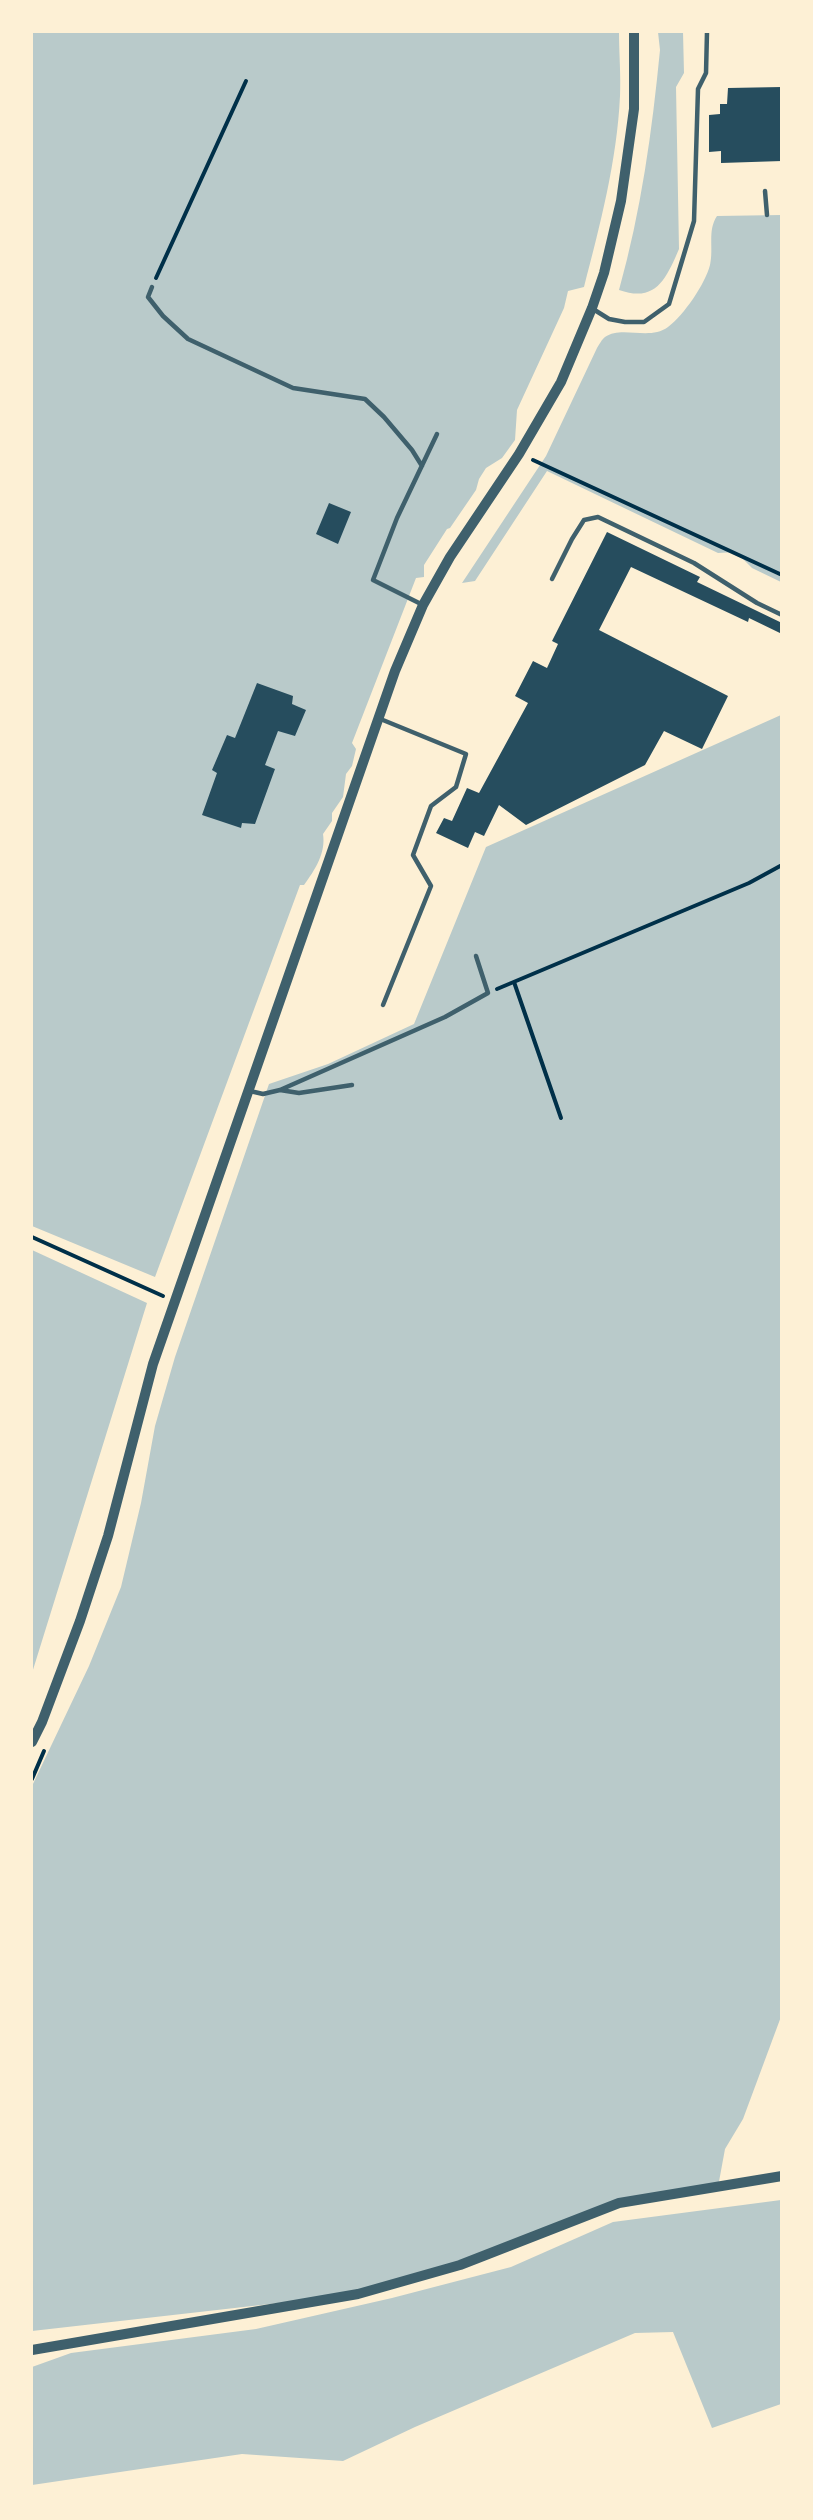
<!DOCTYPE html>
<style>
body{margin:0}
#map{position:relative;width:813px;height:2520px;overflow:hidden;background:#fdf0d5;font-family:"Varela Round",sans-serif}
canvas{display:block}
.frame{position:absolute;inset:0;border:33px solid #fdf0d5;pointer-events:none}
</style>
<div id="map">
<canvas width="813" height="2520"></canvas>
<div class="frame"></div>
</div>
<script>
const c = document.querySelector('canvas').getContext('2d');
c.lineJoin = 'round';
function fillPath(path, color) {
  c.fillStyle = color;
  c.fill(path, 'evenodd');
}
function stroke(path, color, width, dash) {
  c.strokeStyle = color;
  c.lineWidth = width;
  c.lineCap = dash ? 'butt' : 'round';
  c.setLineDash(dash || []);
  c.stroke(path);
}
const green = new Path2D(`
 M32,32h587c0,21 2,43 1,64 -3,65 -20,129 -36,191l-16,4 -4,17 -47,102 -2,30 -13,18 -16,10 -7,11 -3,11 -26,38 -3,1 -23,36v12l-8,1 -64,165 4,6 -4,17 -6,8 -3,23 -11,16v8l-9,13c3,19 -8,36 -19,51h-4l-145,392 -123,-51z
 M658,32h25l1,41 -8,14 3,162c-13,30 -23,54 -60,41 22,-79 33,-158 41,-240z
 M781,215v367l-29,-14 -16,-16 -18,1 -171,-82 -72,110 -13,2 84,-127 51,-108c2,-3 5,-9 8,-11 17,-12 44,4 63,-10 16,-12 37,-43 42,-62 4,-17 -3,-34 7,-49z
 M781,715l1,1299 -39,105 -18,30 -7,38 -99,16 -159,62 -102,29 -326,37v-545l57,-120 32,-79 20,-84 14,-77 20,-69 94,-273 59,-20 86,-40 72,-177z
 M32,1250l115,53 -115,370z
 M781,2200v204l-69,24 -39,-96 -38,1 -220,94 -72,34 -101,-7 -210,31v-118l39,-14 185,-24 136,-31 119,-31 102,-45z`);
const building = new Path2D(`
 M782,87v74l-61,2v-12l-12,1v-37l11,-1v-10h7l1,-16z
 M329,503l22,9 -13,32 -22,-10z
 M607,532l93,45 -3,5 85,41v11l-33,-16 -1,4 -117,-55 -32,63 129,66 -26,53 -38,-18 -19,34 -119,60 -27,-20 -15,31 -9,-4 -7,16 -32,-15 8,-15 8,3 15,-33 12,5 49,-90 -13,-7 18,-35 14,7 11,-24 -6,-3z
 M257,683l36,13 -1,8 14,6 -11,26 -17,-5 -13,34 10,4 -20,55 -13,-1 -1,5 -39,-13 15,-42 -5,-3 15,-35 8,3z`);
const path = new Path2D(`
 M156,278l90,-197
 M533,460l249,115
 M514,982l47,136
 M497,989l252,-106 33,-18
 M32,1237l131,59
 M32,1779l12,-28`);
const service = new Path2D(`
 M765,191l2,24
 M152,287l-4,10 15,19 25,23 105,49 72,11 19,18 28,33 10,16
 M593,309l16,10 16,3h19l25,-18 25,-83 4,-132 8,-16 1,-41
 M552,579l20,-40 12,-19 14,-3 96,46 63,40 25,12
 M423,605l-50,-25 24,-62 40,-84
 M378,718l88,36 -10,33 -25,19 -18,49 18,31 -48,119
 M280,1090l19,3 53,-8
 M250,1091l13,3 17,-4 165,-73 43,-24 -12,-37`);
const tertiary = new Path2D(`
 M32,1742l10,-20 38,-101 28,-85 45,-172 242,-693 28,-66 27,-48 69,-103 42,-72 31,-74 12,-35 17,-72 13,-92v-77
 M32,2350l326,-56 102,-29 159,-62 163,-27`);
fillPath(green, '#b9caca');
fillPath(building, '#264d5e');
stroke(path, '#003049', 4);
stroke(service, '#3f606c', 4.5);
stroke(tertiary, '#3f606c', 10);
</script>
